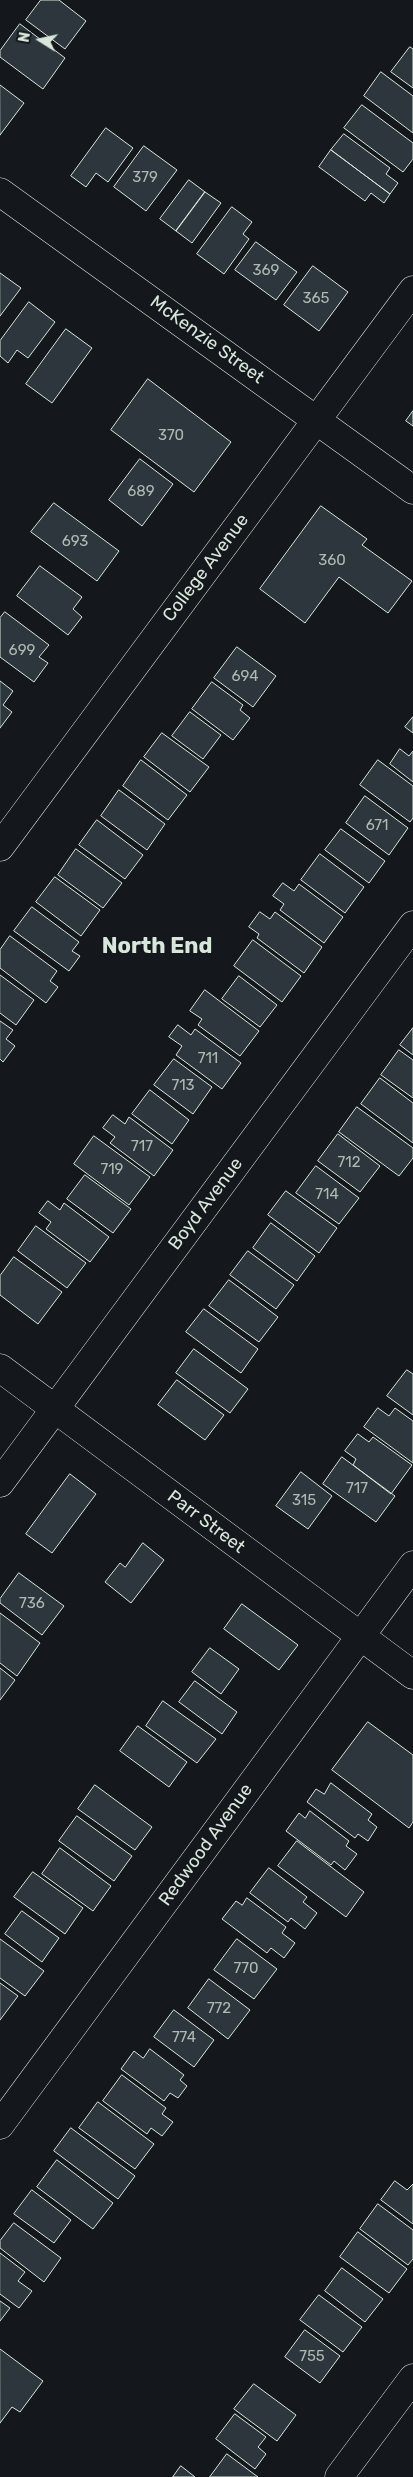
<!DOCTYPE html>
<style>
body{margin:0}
#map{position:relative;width:413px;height:2477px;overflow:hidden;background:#14181c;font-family:Rubik,sans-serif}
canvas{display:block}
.north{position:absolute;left:15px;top:15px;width:50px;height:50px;-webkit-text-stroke:4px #14181c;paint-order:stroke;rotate:280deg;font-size:14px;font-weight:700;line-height:20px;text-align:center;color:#d8e6dc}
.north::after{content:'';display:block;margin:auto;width:18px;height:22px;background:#d8e6dc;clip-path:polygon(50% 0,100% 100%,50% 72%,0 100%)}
</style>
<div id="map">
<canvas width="413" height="2477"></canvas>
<div class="north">N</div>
</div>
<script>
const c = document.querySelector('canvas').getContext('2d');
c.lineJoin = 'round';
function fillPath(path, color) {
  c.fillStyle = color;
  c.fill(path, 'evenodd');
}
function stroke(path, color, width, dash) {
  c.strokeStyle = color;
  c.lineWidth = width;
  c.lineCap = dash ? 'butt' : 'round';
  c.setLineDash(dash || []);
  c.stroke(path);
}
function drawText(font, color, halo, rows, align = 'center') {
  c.font = font + ' Rubik,sans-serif';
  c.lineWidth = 4;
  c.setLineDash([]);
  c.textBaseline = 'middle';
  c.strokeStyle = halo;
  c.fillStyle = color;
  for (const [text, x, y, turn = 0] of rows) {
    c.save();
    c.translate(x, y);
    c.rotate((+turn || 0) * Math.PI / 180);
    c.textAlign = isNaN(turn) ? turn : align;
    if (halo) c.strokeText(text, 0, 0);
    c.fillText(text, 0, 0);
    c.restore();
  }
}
const building = new Path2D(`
 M41,0h18l27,21 -21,28 -39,-29z
 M20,24l45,34 -22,31 -43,-32v-6z
 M410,47l3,2v39l-22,-16z
 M381,72l32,24v37l-49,-37z
 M0,85l24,18 -24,32z
 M362,105l51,38v16l-10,13 -59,-44z
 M106,128l27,20 -25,34 -12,-9 -10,14 -15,-11z
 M344,134l46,34 -4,6 12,9 -8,11 -59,-44z
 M144,146l33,24 -31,41 -32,-24z
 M331,150l59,44 -6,9 -13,-10 -6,8 -46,-34z
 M189,180l16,12 -29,39 -16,-12z
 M205,192l16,11 -29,40 -16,-12z
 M232,207l20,15 -9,12 6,5 -25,35 -27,-20z
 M256,242l41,30 -21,28 -41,-30z
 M313,266l35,26 -29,39 -35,-26z
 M0,273l21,15 -21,28z
 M29,302l26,20 -27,36 -11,-8 -9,13 -8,-7v-15z
 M66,329l26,19 -40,55 -26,-19z
 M148,379l83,63 -37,50 -83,-62z
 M413,411v15l-7,-5z
 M140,459l33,25 -31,42 -33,-26z
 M54,503l65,48 -22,30 -66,-49z
 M321,506l46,33 -5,6 50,36 -24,32 -49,-36 -34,46 -45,-34z
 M40,566l42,31 -9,12 9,8 -14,18 -51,-39z
 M5,612l44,33 -10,12 9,6 -14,19 -34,-25v-39z
 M237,647l39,29 -23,31 -39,-29z
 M0,681l13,10 -10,14 9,7 -12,16z
 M212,682l31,23 -3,5 10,8 -17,22 -41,-31z
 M190,712l31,23 -18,24 -31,-23z
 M413,717v16l-8,-6z
 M162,733l47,34 -19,25 -46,-35z
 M400,749l9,7 4,-5v31l-23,-18z
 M141,760l46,35 -19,25 -45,-34z
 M378,760l35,26v32l-3,4 -50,-37z
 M119,790l46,34 -18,26 -46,-34z
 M365,796l43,32 -19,27 -43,-32z
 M97,820l46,35 -18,24 -46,-34z
 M341,829l44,32 -16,22 -44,-33z
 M76,849l46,34 -19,25 -45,-33z
 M320,854l44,33 -19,26 -44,-33z
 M55,877l45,33 -19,26 -45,-34z
 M283,883l11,8 5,-7 44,33 -19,26 -44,-33 4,-6 -11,-8z
 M32,907l47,35 -7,9 8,5 -11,15 -55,-40z
 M260,912l10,7 5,-7 47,35 -18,26 -47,-35 2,-4 -10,-7z
 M10,936l47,35 -7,10 8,6 -12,16 -46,-35v-18z
 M253,940l48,36 -19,26 -48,-36z
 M0,975l34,25 -18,25 -16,-12z
 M239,976l38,29 -17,22 -38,-28z
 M205,990l54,41 -19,25 -42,-31 4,-6 -12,-8z
 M0,1021l13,9 -7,9 9,7 -12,16 -3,-3z
 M178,1025l13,10 4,-6 46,34 -19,26 -46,-34 6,-9 -13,-9z
 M413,1028v27l-13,-10z
 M399,1050l14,10v38l-32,-23z
 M174,1059l38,28 -19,27 -39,-29z
 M380,1078l33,25v40l-52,-39z
 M150,1090l39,30 -17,24 -40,-30z
 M357,1107l56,41v10l-14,18 -60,-44z
 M113,1115l12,9 4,-7 44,33 -19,26 -44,-33 5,-6 -12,-9z
 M338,1134l42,32 -20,26 -42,-31z
 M94,1136l56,41 -21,28 -55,-41z
 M316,1166l43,32 -20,26 -43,-31z
 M85,1175l46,34 -18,24 -46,-34z
 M286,1191l51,37 -18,25 -51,-38z
 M48,1201l12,9 4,-7 45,34 -19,25 -44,-33 5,-7 -12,-9z
 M271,1223l44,33 -18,25 -44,-33z
 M36,1226l50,37 -19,25 -49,-37z
 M248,1251l46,34 -18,24 -46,-34z
 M14,1257l48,35 -24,32 -38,-29v-19z
 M229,1280l49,37 -19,25 -50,-36z
 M204,1309l54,40 -17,24 -55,-41z
 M194,1349l54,40 -18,24 -54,-40z
 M407,1370l6,4v41l-26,-19z
 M177,1380l47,35 -19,25 -47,-35z
 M378,1408l11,8 6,-8 18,13v42l-49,-36z
 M358,1434l11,8 4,-5 39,28 -21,29 -38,-29 3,-6 -11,-8z
 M342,1457l53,39 -19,26 -53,-38z
 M301,1472l31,24 -24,33 -32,-23z
 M70,1474l26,20 -44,59 -26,-19z
 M143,1543l21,17 -33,43 -26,-21 15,-19 5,4z
 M19,1573l45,33 -22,29 -42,-32v-4z
 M242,1604l56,41 -19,25 -55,-41z
 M0,1613l40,30 -23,33 -17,-13z
 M210,1648l29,21 -18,25 -29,-22z
 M0,1668l15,12 -15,20z
 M195,1681l42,31 -15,22 -43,-32z
 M163,1701l53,38 -19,24 -51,-37z
 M368,1722l45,33v67l-4,6 -77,-58z
 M138,1726l49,36 -18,25 -49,-36z
 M331,1783l41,31 -4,6 9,7 -9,14 -10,-7 -3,4 -48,-36 9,-13 8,5z
 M95,1785l57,42 -17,23 -57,-41z
 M310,1811l39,30 -3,5 11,8 -12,16 -11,-9 -3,4 -45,-34 13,-18 6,5z
 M77,1816l55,40 -18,25 -55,-40z
 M297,1841l67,51 -18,25 -68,-51z
 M60,1848l51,38 -18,25 -51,-37z
 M269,1868l38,29 -4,5 14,11 -12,16 -14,-11 -3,4 -38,-29z
 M33,1872l50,36 -18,26 -51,-37z
 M247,1898l39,29 -4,6 13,10 -11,15 -13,-10 -4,5 -45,-34 14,-18 6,4z
 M22,1911l37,27 -17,24 -37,-28z
 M0,1939l44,32 -19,25 -25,-18z
 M237,1939l40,30 -23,30 -40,-29z
 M209,1979l41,31 -22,29 -40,-31z
 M0,1983l18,13 -18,24z
 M174,2010l40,30 -20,27 -40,-30z
 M150,2049l34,26 -4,5 7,6 -9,12 -8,-5 -6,8 -43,-32 13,-18 9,7z
 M122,2075l44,33 -4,6 11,8 -11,14 -11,-8 -4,6 -44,-33z
 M98,2102l56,42 -19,25 -56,-41z
 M71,2128l64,48 -17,23 -64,-48z
 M57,2160l56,43 -20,26 -56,-42z
 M395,2181l12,9 6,-6v40l-32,-24z
 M32,2190l39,30 -17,23 -40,-29z
 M378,2204l35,26v29l-5,6 -48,-36z
 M14,2223l47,35 -17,24 -44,-34v-7z
 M358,2232l49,37 -18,24 -49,-36z
 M0,2253l25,19 -7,9 14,10 -13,17 -19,-14z
 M342,2268l41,31 -18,23 -40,-31z
 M319,2295l43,32 -19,25 -43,-32z
 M0,2301l10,7 -10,13z
 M305,2330l35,26 -20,27 -35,-26z
 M0,2349l43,32 -23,31 -8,-5 -12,16z
 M254,2384l42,31 -19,26 -43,-32z
 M235,2414l31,23 -8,10 8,7 -11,15 -39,-30z
 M227,2454l31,23h-48z
 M181,2466l14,11h-22z`);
const minor = new Path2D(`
 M0,192l413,298
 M0,847l413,-557
 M0,1368l413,307
 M0,1483l413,-558
 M0,2125l413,-560
 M339,2477l74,-99`);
const numberNames = [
 ["379",145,178],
 ["369",266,271],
 ["365",316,299],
 ["370",171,436],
 ["689",141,492],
 ["693",75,542],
 ["360",332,561],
 ["699",22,651],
 ["694",245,677],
 ["671",377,826],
 ["711",208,1059],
 ["713",183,1086],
 ["717",142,1147],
 ["712",349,1163],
 ["719",112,1170],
 ["714",327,1195],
 ["717",357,1489],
 ["315",304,1501],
 ["736",32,1604],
 ["770",246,1969],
 ["772",219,2009],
 ["774",184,2038],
 ["755",312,2357]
];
const streetNames = [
 ["McKenzie Street",207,340,36],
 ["College Avenue",206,568,-53],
 ["Boyd Avenue",206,1204,-53],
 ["Parr Street",206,1522,37],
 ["Redwood Avenue",206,1845,-54]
];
const districtNames = [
 ["North End",157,947]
];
fillPath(building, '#2c363c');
stroke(building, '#d8e6dc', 1);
stroke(minor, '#d8e6dc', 29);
stroke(minor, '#14181c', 28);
drawText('15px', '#adbab4', null, numberNames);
drawText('18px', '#d8e6dc', '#14181c', streetNames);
drawText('bold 22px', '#d8e6dc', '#14181c', districtNames);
</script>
